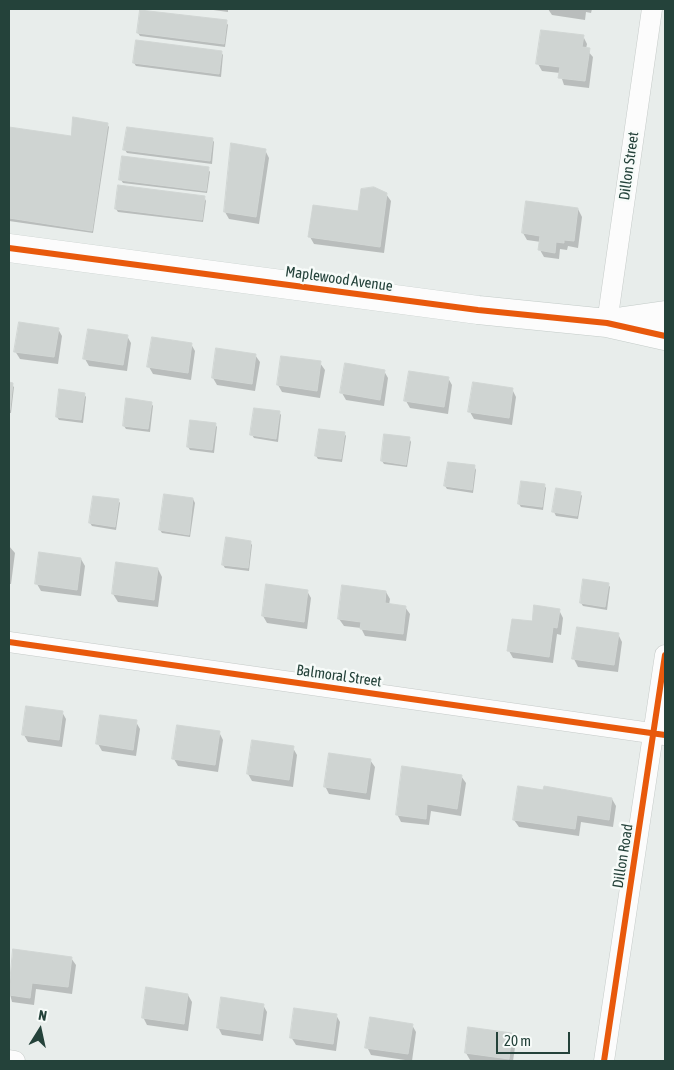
<!DOCTYPE html>
<style>
body{margin:0}
#map{position:relative;width:674px;height:1070px;overflow:hidden;background:#e8edeb;font-family:"Asap Condensed",sans-serif}
canvas{display:block}
.frame{position:absolute;inset:0;border:10px solid #24423a;pointer-events:none}
.north{position:absolute;left:15px;top:1005px;width:50px;height:50px;-webkit-text-stroke:4px #f7fbf9;paint-order:stroke;rotate:10deg;font-size:14px;font-weight:700;line-height:20px;text-align:center;color:#24423a}
.north::after{content:'';display:block;margin:auto;width:18px;height:22px;background:#24423a;clip-path:polygon(50% 0,100% 100%,50% 72%,0 100%)}
.scale{position:absolute;left:496px;top:1032px;width:74px;height:22px;box-sizing:border-box;border:2px solid #24423a;border-top:0;padding-left:6px;font-size:15px;line-height:18px;white-space:nowrap;color:#24423a;-webkit-text-stroke:4px #f7fbf9;paint-order:stroke}
</style>
<div id="map">
<canvas width="674" height="1070"></canvas>
<div class="frame"></div>
<div class="north">N</div>
<div class="scale">20 m</div>
</div>
<script>
const c = document.querySelector('canvas').getContext('2d');
c.lineJoin = 'round';
function fillPath(path, color) {
  c.fillStyle = color;
  c.fill(path, 'evenodd');
}
function stroke(path, color, width, dash) {
  c.strokeStyle = color;
  c.lineWidth = width;
  c.lineCap = dash ? 'butt' : 'round';
  c.setLineDash(dash || []);
  c.stroke(path);
}
function drawText(font, color, halo, rows, align = 'center') {
  c.font = font + ' "Asap Condensed",sans-serif';
  c.lineWidth = 5;
  c.setLineDash([]);
  c.textBaseline = 'middle';
  c.strokeStyle = halo;
  c.fillStyle = color;
  for (const [text, x, y, turn = 0] of rows) {
    c.save();
    c.translate(x, y);
    c.rotate((+turn || 0) * Math.PI / 180);
    c.textAlign = isNaN(turn) ? turn : align;
    if (halo) c.strokeText(text, 0, 0);
    c.fillText(text, 0, 0);
    c.restore();
  }
}
const shadow = new Path2D(`
 M206,9h22v3z
 M548,9h44l-1,4 -5,-1 -1,8 -33,-5z
 M226,22l2,3 -3,22 -85,-11 -2,-3z
 M583,36l4,8 -1,5 7,8 -4,31 -25,-3 -4,-12 -18,-2 -4,-7z
 M221,52l2,3 -2,22 -85,-11 -2,-3z
 M107,124l2,3 -16,106 -84,-12v-93l63,9z
 M212,139l2,3 -2,22 -85,-11 -2,-3z
 M265,150l4,8 -10,66 -30,-5 -4,-7z
 M208,169l2,3 -3,21 -84,-10 -2,-3z
 M386,194l5,7 -7,52 -70,-9 -4,-7 49,-24z
 M204,197l2,4 -3,21 -85,-10 -2,-3z
 M578,209l4,8 -4,31 -10,-2 -1,4 -7,-1 -1,10 -15,-2 -4,-7 1,-8 -14,-2 -4,-7z
 M58,329l4,7 -4,28 -38,-5 -5,-8z
 M127,336l4,7 -4,28 -38,-5 -4,-7z
 M191,344l4,7 -4,29 -38,-6 -4,-7z
 M255,355l5,7 -5,29 -38,-6 -4,-7z
 M282,357l38,6 5,7 -5,28 -38,-6 -4,-7z
 M384,371l4,7 -4,28 -38,-6 -4,-7z
 M448,378l4,7 -4,29 -38,-6 -4,-7z
 M9,383l5,4 -3,26h-2z
 M512,389l4,8 -4,28 -38,-6 -4,-7z
 M84,394l2,3 -3,26 -24,-3 -2,-3z
 M151,403l2,3 -3,26 -24,-3 -2,-3z
 M279,412l2,3 -3,27 -24,-4 -2,-3z
 M215,424l2,3 -3,26 -24,-3 -2,-3z
 M344,433l2,3 -4,26 -24,-3 -2,-3z
 M385,435l24,3 2,4 -4,25 -23,-3 -2,-3z
 M474,466l2,4 -3,23 -26,-4 -2,-3z
 M544,485l2,3 -3,22 -22,-3 -2,-3z
 M580,493l2,3 -4,23 -22,-3 -2,-4z
 M193,499l2,4 -5,34 -28,-4 -2,-3z
 M118,500l2,3 -4,27 -24,-4 -2,-3z
 M250,542l2,3 -3,26 -24,-3 -2,-3z
 M9,546l6,7 -4,31h-2z
 M81,559l4,7 -4,30 -40,-5 -4,-7z
 M117,564l41,5 4,8 -4,30 -40,-5 -5,-8z
 M608,584l2,3 -3,23 -24,-4 -2,-3z
 M307,591l4,7 -4,31 -40,-6 -4,-7z
 M386,592l4,7 -1,6 16,2 5,7 -4,27 -41,-5 -4,-8 -17,-2 -5,-7z
 M559,610l4,8 -2,17 -4,-1 -4,29 -40,-5 -4,-7 24,-28z
 M618,634l4,8 -4,30 -40,-5 -4,-8z
 M62,712l4,7 -4,28 -34,-5 -4,-7z
 M136,722l4,7 -4,27 -34,-5 -4,-7z
 M219,732l4,8 -5,32 -40,-6 -4,-7z
 M293,748l4,7 -4,32 -41,-6 -4,-7z
 M370,760l5,7 -5,33 -41,-6 -4,-8z
 M461,776l5,7 -5,33 -30,-5 -2,14 -28,-3 -4,-8z
 M544,791l68,8 4,7 -3,21 -32,-5 -2,14 -60,-9 -5,-7z
 M14,950l57,8 5,7 -4,29 -36,-5 -2,16 -22,-3 -3,-12z
 M188,995l4,7 -4,29 -41,-6 -4,-8z
 M263,1005l4,7 -4,29 -41,-6 -4,-8z
 M336,1015l4,7 -4,29 -40,-6 -5,-8z
 M412,1025l4,7 -4,29 -41,-6 -4,-8z
 M512,1034l4,7 -3,20 -43,-1 -4,-7z`);
const building = new Path2D(`
 M140,10l87,10 -3,24 -87,-11z
 M541,30l43,5 -2,12 8,1 -5,33 -27,-3 2,-11 -24,-3z
 M136,40l86,11 -3,23 -86,-11z
 M73,117l35,6 -16,108 -83,-13v-91l62,9z
 M127,127l86,11 -3,23 -87,-11z
 M231,143l35,6 -10,68 -32,-5z
 M122,156l87,11 -3,24 -87,-11z
 M118,185l87,11 -3,24 -87,-11z
 M374,187l13,6 -7,54 -72,-10 5,-32 45,6 3,-22z
 M526,201l52,7 -4,33 -10,-1v3l-8,-1 -1,11 -17,-3 2,-14 -18,-3z
 M19,322l40,6 -5,29 -40,-5z
 M88,329l40,6 -5,30 -40,-6z
 M152,337l40,6 -4,30 -41,-6z
 M216,348l40,6 -4,30 -40,-6z
 M281,356l40,5 -4,30 -40,-6z
 M345,363l40,7 -5,30 -40,-7z
 M409,371l40,6 -5,30 -40,-6z
 M9,382l4,1 -3,27h-1z
 M473,382l40,6 -4,30 -41,-6z
 M59,389l26,4 -4,27 -25,-3z
 M126,398l26,4 -4,27 -25,-3z
 M254,408l26,3 -4,28 -26,-4z
 M190,420l26,3 -4,27 -25,-3z
 M319,429l26,3 -4,27 -26,-3z
 M384,434l26,3 -4,28 -25,-4z
 M448,462l27,3 -3,25 -28,-4z
 M521,481l24,3 -3,23 -24,-3z
 M556,488l25,4 -4,24 -25,-4z
 M164,494l29,4 -4,37 -30,-5z
 M93,496l26,3 -4,28 -26,-4z
 M226,537l25,4 -3,27 -26,-3z
 M39,552l42,6 -4,32 -42,-6z
 M116,562l42,6 -4,32 -42,-6z
 M583,579l26,4 -4,24 -25,-4z
 M266,584l42,6 -4,32 -42,-6z
 M342,585l44,6 -1,12 21,3 -3,28 -43,-5 1,-7 -23,-3z
 M534,605l26,4 -3,19 -4,-1 -4,30 -42,-6 5,-32 20,2z
 M577,627l42,6 -5,32 -42,-6z
 M26,706l37,5 -4,29 -37,-5z
 M100,715l37,5 -4,30 -37,-6z
 M177,725l43,6 -5,34 -43,-6z
 M252,740l42,6 -5,34 -42,-6z
 M329,753l42,6 -5,34 -42,-6z
 M402,766l60,9 -5,34 -30,-5 -1,15 -30,-4z
 M518,786l25,4 1,-4 68,12 -3,22 -32,-5 -2,14 -62,-9z
 M13,949l59,8 -4,30 -36,-4 -2,15 -21,-3z
 M146,987l42,7 -4,30 -42,-6z
 M221,997l43,7 -4,30 -43,-6z
 M294,1008l43,6 -4,30 -43,-6z
 M370,1017l43,7 -5,30 -43,-6z
 M468,1027l44,6 -3,26 -44,-6z`);
const street = new Path2D(`
 M607,323l45,-314
 M9,642l656,93
 M9,1060l6,1
 M604,1061l61,-406`);
const secondary = new Path2D(`
 M9,248l469,62 129,13 58,13
 M623,321l42,-6`);
const cycleway = new Path2D(`
 M9,248l469,62 129,13 58,13
 M9,642l656,93
 M604,1061l61,-406`);
const streetNames = [
 ["Dillon Street",629,166,-82],
 ["Maplewood Avenue",339,279,8],
 ["Balmoral Street",339,676,8],
 ["Dillon Road",623,856,-81]
];
fillPath(shadow, '#0003');
fillPath(building, '#cfd4d2');
stroke(building, '#d1d6d4', 1);
stroke(street, '#c5cac8', 21);
stroke(secondary, '#c3cbc8', 29);
stroke(street, '#fcfcfc', 20);
stroke(secondary, '#fcfcfc', 28);
stroke(cycleway, '#e8590c', 6);
drawText('15px', '#24423a', '#f7fbf9', streetNames);
</script>
